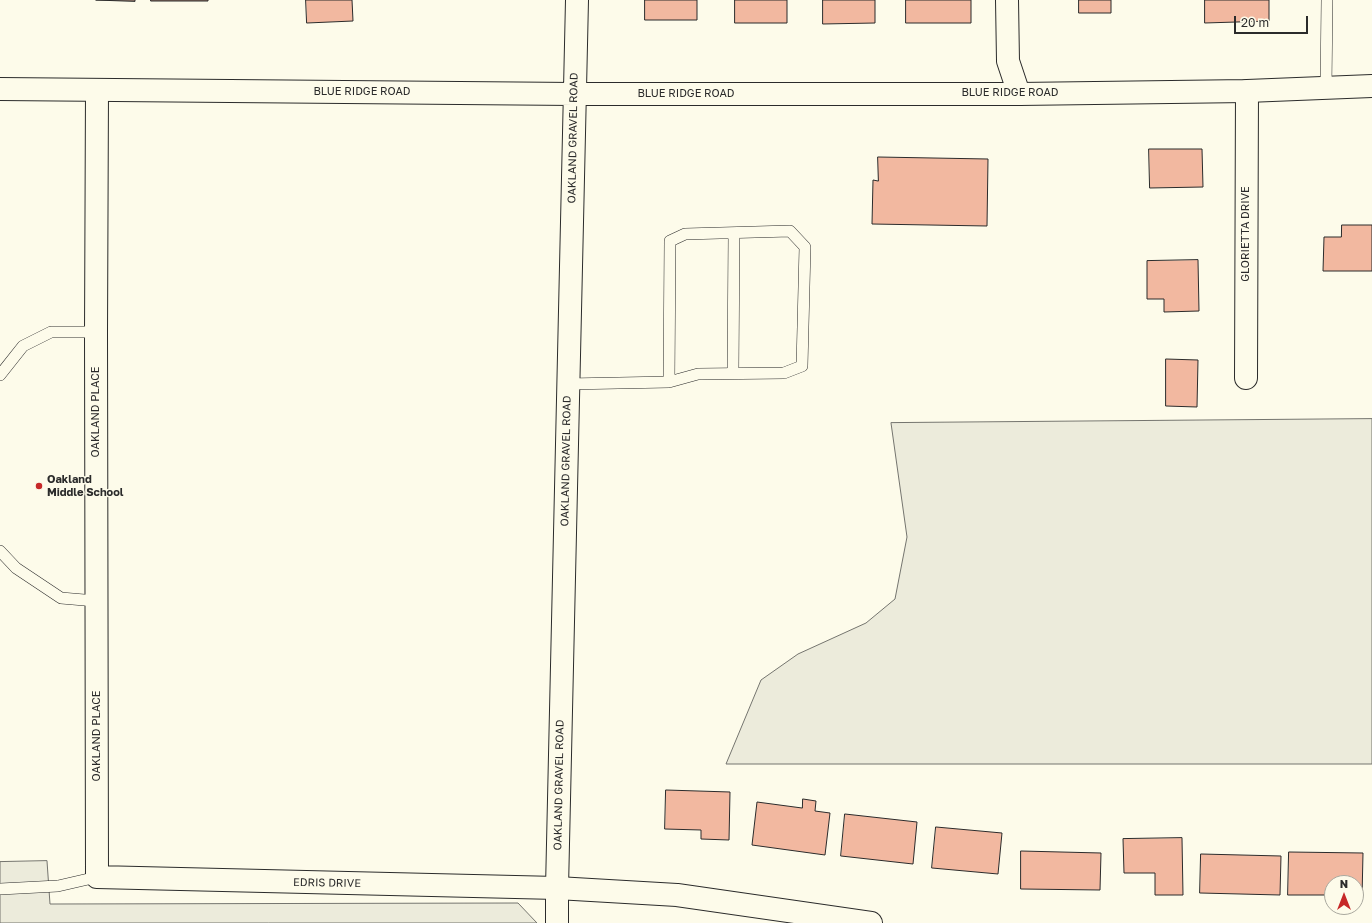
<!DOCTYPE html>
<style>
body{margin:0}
#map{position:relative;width:1372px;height:923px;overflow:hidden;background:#fdfbea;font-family:"Golos Text",sans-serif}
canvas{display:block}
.north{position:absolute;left:1324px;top:875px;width:40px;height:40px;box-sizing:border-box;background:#fdfbea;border:1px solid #a9a89e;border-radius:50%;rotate:0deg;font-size:11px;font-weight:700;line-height:16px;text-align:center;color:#2b2b2b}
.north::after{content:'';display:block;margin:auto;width:14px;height:18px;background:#c62828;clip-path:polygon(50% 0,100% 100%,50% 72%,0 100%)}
.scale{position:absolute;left:1234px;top:16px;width:74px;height:18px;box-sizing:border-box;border:2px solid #2b2b2b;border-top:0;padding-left:5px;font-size:12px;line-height:14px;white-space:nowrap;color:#2b2b2b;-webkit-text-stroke:3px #fdfbea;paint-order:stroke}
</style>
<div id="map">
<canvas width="1372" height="923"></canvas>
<div class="north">N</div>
<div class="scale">20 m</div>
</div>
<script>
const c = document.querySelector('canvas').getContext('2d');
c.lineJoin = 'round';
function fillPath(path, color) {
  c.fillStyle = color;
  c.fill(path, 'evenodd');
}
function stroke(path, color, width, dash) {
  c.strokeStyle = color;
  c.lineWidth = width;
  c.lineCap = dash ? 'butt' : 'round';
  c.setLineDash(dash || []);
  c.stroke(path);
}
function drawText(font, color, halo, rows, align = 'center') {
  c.font = font + ' "Golos Text",sans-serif';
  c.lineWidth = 3;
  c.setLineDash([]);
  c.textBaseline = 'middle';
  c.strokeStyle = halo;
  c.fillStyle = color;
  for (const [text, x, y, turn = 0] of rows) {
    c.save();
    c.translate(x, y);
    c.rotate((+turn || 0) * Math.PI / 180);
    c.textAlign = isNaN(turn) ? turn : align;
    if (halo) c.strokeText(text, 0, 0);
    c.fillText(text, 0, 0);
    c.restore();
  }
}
const green = new Path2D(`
 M1372,419v345h-646l35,-84 37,-26 68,-31 29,-24 12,-62 -16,-114z
 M47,861l3,43 468,-1 19,20h-537v-61z`);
const building = new Path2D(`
 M96,0h39v1z
 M151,0h57v1h-57z
 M306,0h46l1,21 -46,2z
 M645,0h52v20h-52z
 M735,0h52v23h-52z
 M823,0h52v23l-52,1z
 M906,0h65v23h-65z
 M1079,0h32v13h-32z
 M1205,0h64v21l-64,2z
 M1149,149h53l1,38 -53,1z
 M878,157l110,2 -1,67 -115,-2 1,-44 5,1z
 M1342,225h30v46h-49l1,-34h17z
 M1198,260l1,51 -35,1v-13h-17v-38z
 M1166,359l32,1 -1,47 -31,-1z
 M666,790l64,2 -1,48 -28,-1v-9l-36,-1z
 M803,799l13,2 -1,10 15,2 -5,42 -73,-10 5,-43 45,6z
 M845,814l72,8 -4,42 -72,-8z
 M936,827l66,6 -4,41 -66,-6z
 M1182,838l1,57h-28v-22h-31l-1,-34z
 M1021,851l80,2 -1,37 -79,-1z
 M1289,852l74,1 -1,45h-6v-15h-24v12h-44z
 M1201,854l80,2 -1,39 -80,-2z`);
const lane = new Path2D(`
 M1326,88l1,-88
 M733,373l1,-140
 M0,375l23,-29 28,-14h45
 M568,384l101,-2 29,-8 86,-1 18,-7 3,-119 -15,-16 -105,3 -15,7 -1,141
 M0,551l16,17 45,30 35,3
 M0,889l58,-3 39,-9`);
const street = new Path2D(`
 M1007,0l1,61 11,33
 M97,91l-1,241 1,545 460,11 120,7 194,28
 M1246,378l1,-287`);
const secondary = new Path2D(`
 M0,89l574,5h445l228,-3 125,-5
 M557,923v-35l20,-888`);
const markers = [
 [39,486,4,"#c62828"]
];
const streetNames = [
 ["BLUE RIDGE ROAD",362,92],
 ["BLUE RIDGE ROAD",1010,93],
 ["BLUE RIDGE ROAD",686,94],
 ["OAKLAND GRAVEL ROAD",573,138,-89],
 ["GLORIETTA DRIVE",1246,234,-90],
 ["OAKLAND PLACE",96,412,-90],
 ["OAKLAND GRAVEL ROAD",566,461,-89],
 ["OAKLAND PLACE",97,736,-90],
 ["OAKLAND GRAVEL ROAD",559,785,-89],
 ["EDRIS DRIVE",327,883,1]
];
const poiNames = [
 ["Oakland",47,480],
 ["Middle School",47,493]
];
fillPath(green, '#ecebdb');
stroke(green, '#74746e', 1);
fillPath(building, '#f2b8a0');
stroke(building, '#2b2b2b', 1);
stroke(lane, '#2b2b2b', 12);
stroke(street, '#2b2b2b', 24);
stroke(secondary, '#2b2b2b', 24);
stroke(lane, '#fdfbea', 11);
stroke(street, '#fdfbea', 22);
stroke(secondary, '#fdfbea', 22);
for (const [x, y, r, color] of markers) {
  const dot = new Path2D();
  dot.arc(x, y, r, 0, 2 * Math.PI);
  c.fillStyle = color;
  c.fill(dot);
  stroke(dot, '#fdfbea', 1.5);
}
drawText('11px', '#2b2b2b', '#fdfbea', streetNames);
drawText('bold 11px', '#2b2b2b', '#fdfbea', poiNames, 'left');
</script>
